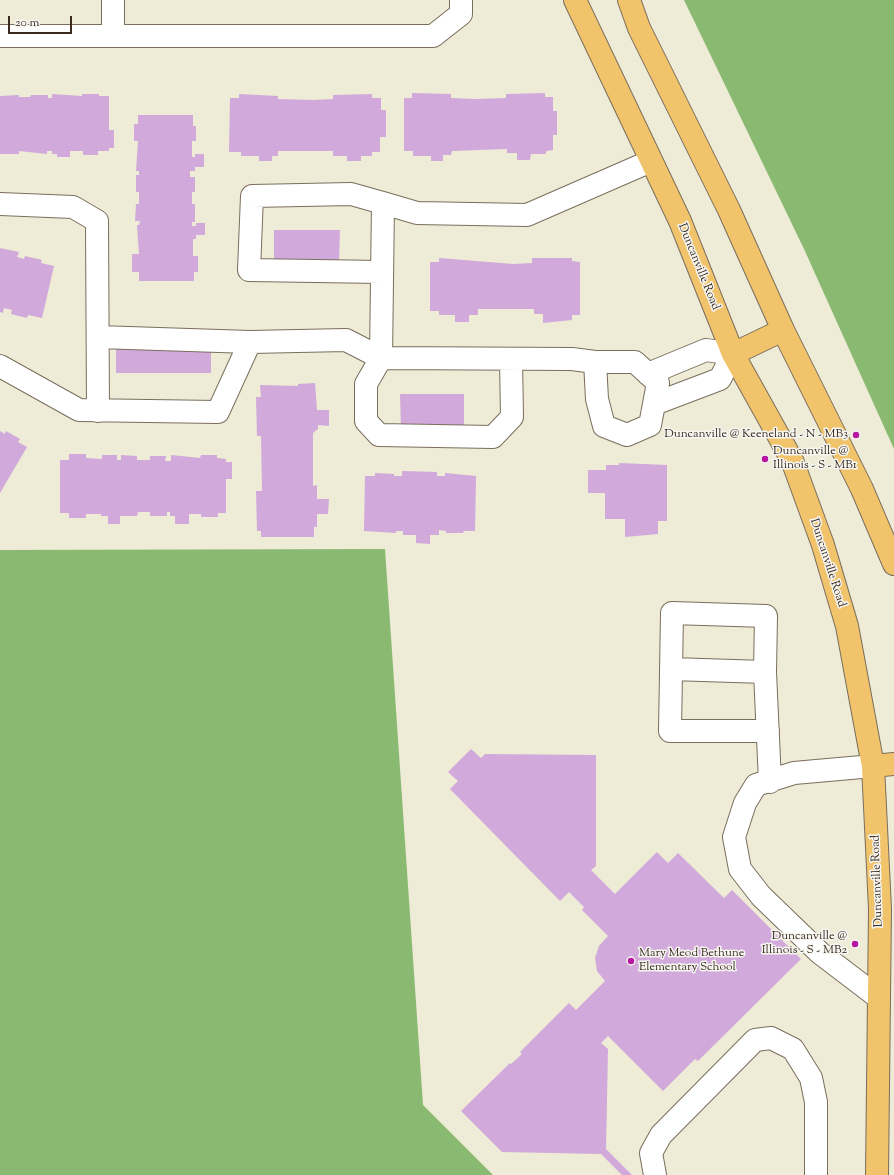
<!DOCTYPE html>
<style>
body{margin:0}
#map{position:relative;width:894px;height:1175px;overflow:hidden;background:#eeebd6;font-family:"Sorts Mill Goudy",serif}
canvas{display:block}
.scale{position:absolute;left:8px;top:16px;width:64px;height:18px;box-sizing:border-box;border:2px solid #3b2a1e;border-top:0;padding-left:5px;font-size:12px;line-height:14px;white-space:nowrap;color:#3b2a1e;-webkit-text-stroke:3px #f6f6f2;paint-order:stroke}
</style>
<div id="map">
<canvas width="894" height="1175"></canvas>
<div class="scale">20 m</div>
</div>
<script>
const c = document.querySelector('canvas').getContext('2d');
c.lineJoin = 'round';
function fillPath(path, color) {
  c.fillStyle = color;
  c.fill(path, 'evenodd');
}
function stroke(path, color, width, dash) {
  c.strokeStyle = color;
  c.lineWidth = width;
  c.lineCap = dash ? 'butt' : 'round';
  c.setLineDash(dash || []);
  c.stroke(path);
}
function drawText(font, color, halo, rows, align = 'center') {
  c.font = font + ' "Sorts Mill Goudy",serif';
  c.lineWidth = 3;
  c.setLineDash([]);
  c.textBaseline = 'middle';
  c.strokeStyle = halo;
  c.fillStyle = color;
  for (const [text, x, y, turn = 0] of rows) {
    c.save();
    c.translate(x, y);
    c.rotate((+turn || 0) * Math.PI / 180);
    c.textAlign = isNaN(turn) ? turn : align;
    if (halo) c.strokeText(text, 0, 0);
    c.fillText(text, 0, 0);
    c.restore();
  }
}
const forest = new Path2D(`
 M684,0h210v449l-90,-200z
 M385,549l38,556 70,70h-493v-625z`);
const building = new Path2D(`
 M412,93l39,1v4l24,1 31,-1v-4l39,-1v4h8v14h4v24h-4v15l-7,1v3h-15l-1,6h-13v-7h-10v-4l-55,2 -1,4h-8v6h-12v-5h-18v-5h-9v-53h8z
 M52,94l30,2v-2h17v2h10v34h5v18h-5v3h-11v4h-15v-4h-13v6h-13v-3h-5v-3h-5v3l-28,-3v3h-19v-58l19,-1v2h11l1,-2h17v3h4z
 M239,94l39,2v3l35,1 20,-1v-4l39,-1v4h9v12h5v27h-6v15h-8v4h-11v5h-14v-5h-14v-5h-55v5h-6v5h-13v-5h-18v-4h-12l1,-54h9z
 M138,115h55v11h3v15h-4v16h3v-3h9v13h-9v4h-5v6h5v15h-3v12h3v18h-3v4h4v-3h9v12h-9v4h-3v17h5v16h-4v9h-55v-9h-7v-18h7l-2,-29h2l1,-4h-5l1,-17h3v-12h-3v-17h3v-4h-3l2,-30h-4v-17h4z
 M274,230h66l-1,30 -65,-1z
 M0,248l19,4 -2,5 7,2 1,-3 17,4 -1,3 13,3 -12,52 -14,-3 -1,3 -16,-4 1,-4 -8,-2 -1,5 -3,-1z
 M439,258l74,6 19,-1v-5h40v3l8,1v53h-8v5l-29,3v-9h-9v-5h-56v6h-9v7h-14v-7h-16v-4h-9v-49h9z
 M116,349h95v24h-95z
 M315,383l2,27h12v16l-11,-1v4l-5,4v53l4,-1v14h12l-1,15h-11v13h-3v10h-53v-6h-4l-1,-40h6l-1,-55h-4l-1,-39h5l-1,-12 38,1v-2z
 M400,394h64v33h-63z
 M0,431l5,3 1,-3 14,8 -2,3 9,5 -27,46z
 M69,454h17v4l16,1v-4h15v5h4v-5l16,1v4h13v-4h16l-1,5h6v-6l29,3 1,-3h16v3l9,1v3h6v17h-6v34h-8v4h-17v-3h-12v10h-14v-8h-5v-4h-3v4h-17v-4h-12l-1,4h-17v8h-12v-8h-7v-2h-15v4h-17v-5h-9v-53h9z
 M619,463l48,2v56h-9v13l-33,3v-18h-20v-26h-17v-23h18v-5h13z
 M402,471l35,1v4h8v-3l31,3 -1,55h-11l-1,2h-17v-2l-7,-1v5h-9v9l-14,-1v-8h-13v-4h-7v2l-32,-2 1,-55h10v-3l19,1v2h8z
 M471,749l10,9 4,-4 111,1v111l-5,4 24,24 42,-42 11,11 10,-10 46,45 8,-8 69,69 -103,102 -3,-2 -32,32 -55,-55 -7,7 7,6 -2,100 26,26h-10l-21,-21 -99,-2 -41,-41 49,-48 1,1 11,-10 -2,-2 49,-49 7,7 29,-29 -8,-10 -2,-13 4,-12 9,-10 -26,-26 2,-3 -15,-15 -9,9 -110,-112 8,-8 -10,-9z`);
const minor = new Path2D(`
 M0,36h433l28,-22v-14
 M113,36v-36
 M383,203l34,10 110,2 124,-54
 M0,204l73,3 24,14 1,190
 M382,272l-133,-2 3,-74 99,-2 32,9 -2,155 -15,26v37l13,14 114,2 19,-20 -1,-58
 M98,337l152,5
 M0,366l79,44 139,2 32,-70 96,-2 35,18 191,1 23,3h40l23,21 -8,42 -23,10 -23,-9 -7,-27 -2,-37
 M648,374l58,-24 27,4 -13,25 -66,25
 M671,669l94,3
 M768,731h-98l2,-118 94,3 -1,56 5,110
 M873,766l-79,7 -38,12 -11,18 -11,34 6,32 21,27 59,57 59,45
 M655,1175l-4,-22 10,-18 94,-95 16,-2 22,11 18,29 5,24v73`);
const major = new Path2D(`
 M575,0l105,221 53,133 59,106 31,85 24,81 26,140 7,143 -3,266
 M629,0l10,28 90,182 54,120 79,159 32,75
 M733,354l50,-24
 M873,766l21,-2`);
const markers = [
 [856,435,4,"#b5179e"],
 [765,459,4,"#b5179e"],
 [855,944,4,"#b5179e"],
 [631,961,4,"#b5179e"]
];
const streetNames = [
 ["Duncanville Road",698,267,68],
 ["Duncanville Road",827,563,72],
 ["Duncanville Road",878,881,-92]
];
const poiNames = [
 ["Duncanville @ Keeneland - N - MB3",848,435],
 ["Duncanville @",773,452,"left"],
 ["Illinois - S - MB1",773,466,"left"],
 ["Duncanville @",847,937],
 ["Illinois - S - MB2",847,951],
 ["Mary Meod Bethune",639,954,"left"],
 ["Elementary School",639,968,"left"]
];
fillPath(forest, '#8ab972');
fillPath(building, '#d1a9db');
stroke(minor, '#7a6e5e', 24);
stroke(major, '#7a6e5e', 24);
stroke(minor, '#fff', 22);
stroke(major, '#f1c36a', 22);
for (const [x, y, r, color] of markers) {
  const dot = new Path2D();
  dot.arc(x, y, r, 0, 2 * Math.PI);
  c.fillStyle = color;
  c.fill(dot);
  stroke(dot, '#f6f6f2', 1.5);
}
drawText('12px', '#3b2a1e', '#f6f6f2', streetNames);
drawText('12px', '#3b2a1e', '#f6f6f2', poiNames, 'right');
</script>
